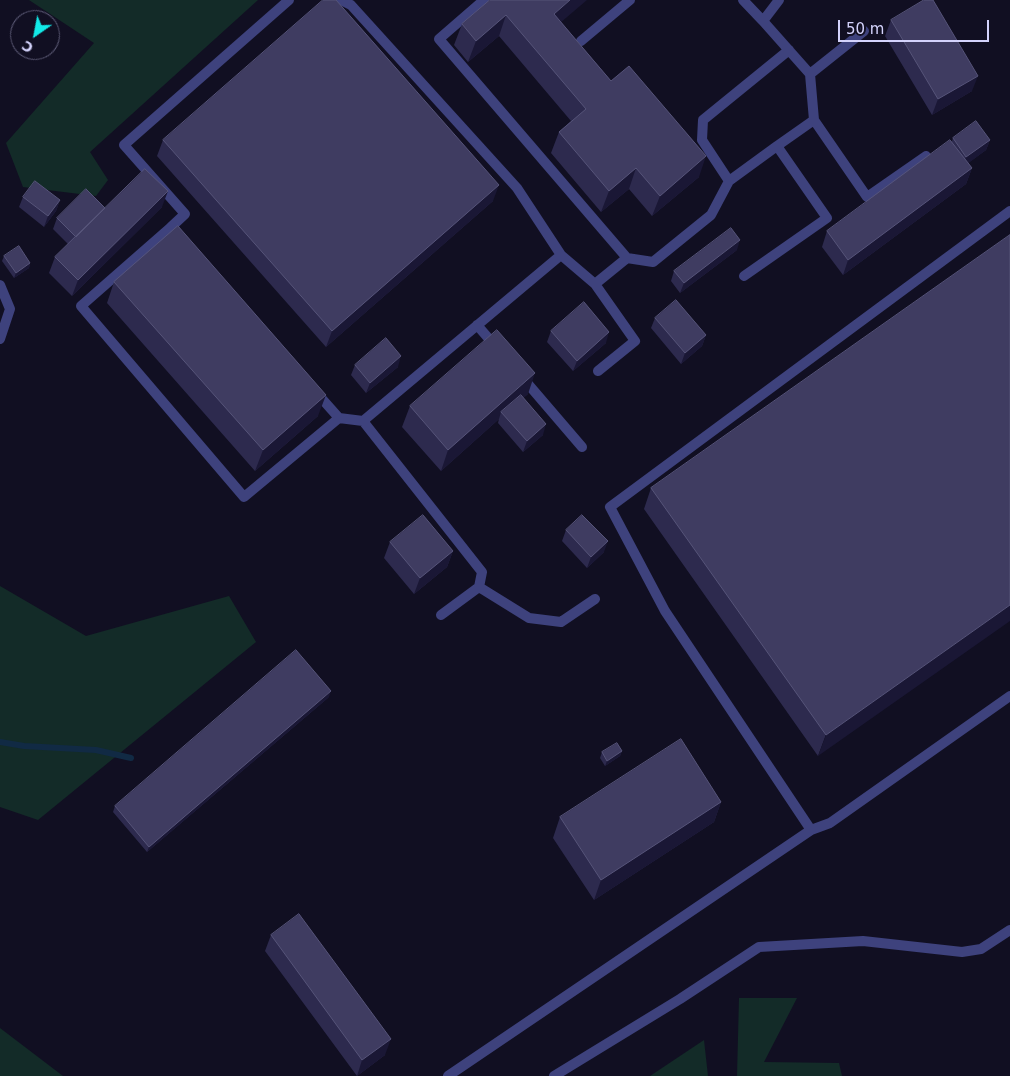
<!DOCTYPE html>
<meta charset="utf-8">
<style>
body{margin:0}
#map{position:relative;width:1010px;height:1076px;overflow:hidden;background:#110f22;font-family:"DejaVu Sans",sans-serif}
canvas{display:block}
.north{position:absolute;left:10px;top:10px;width:50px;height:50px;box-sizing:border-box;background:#110f22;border:1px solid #5f5d79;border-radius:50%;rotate:213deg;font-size:14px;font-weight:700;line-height:20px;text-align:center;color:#d4d3fc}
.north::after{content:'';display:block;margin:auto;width:18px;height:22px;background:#12eae8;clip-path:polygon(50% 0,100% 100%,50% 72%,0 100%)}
.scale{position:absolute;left:838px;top:20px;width:151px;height:22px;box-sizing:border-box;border:2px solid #d4d3fc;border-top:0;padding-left:6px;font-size:15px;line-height:18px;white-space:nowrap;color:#d4d3fc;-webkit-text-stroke:4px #110f22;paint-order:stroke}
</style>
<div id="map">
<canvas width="1010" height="1076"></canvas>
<div class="north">С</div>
<div class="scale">50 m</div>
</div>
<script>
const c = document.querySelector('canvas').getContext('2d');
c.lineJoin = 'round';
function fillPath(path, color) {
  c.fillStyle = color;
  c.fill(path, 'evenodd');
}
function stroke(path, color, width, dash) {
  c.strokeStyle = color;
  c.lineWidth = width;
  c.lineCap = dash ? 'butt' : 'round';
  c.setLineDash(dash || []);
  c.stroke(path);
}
const green = new Path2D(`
 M29,0h229l-168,152 18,28 -12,16 -73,-9 -17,-44 88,-100z
 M0,586l86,50 143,-40 27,46 -218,178 -38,-13z
 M739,998h58l-33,64 75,1 3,13h-105z
 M0,1028l63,48h-63z
 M704,1040l4,36h-58z`);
const stream = new Path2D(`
 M0,742l24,4 72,4 35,8`);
const lane = new Path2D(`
 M341,0l10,5 166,183 44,67 34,29 40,57 -37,30
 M484,0l-45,39 188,219 -32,26
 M743,0l20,21
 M779,0l-16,21 47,53 54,-43
 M581,41l49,-41
 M810,74l4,46
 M777,146l-48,35 -27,-41 1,-20 86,-70
 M170,228l-89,78 163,191 95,-79
 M180,240l-10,-12 15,-14 -61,-69 165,-145
 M627,258l26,4 58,-47 18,-34
 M744,276l83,-58 -50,-72 37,-26 53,77 59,-41
 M0,285l10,24 -10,30
 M477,325l19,22
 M522,377l60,70
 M315,391l24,27 24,3 198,-166
 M363,421l119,151 -3,15 -38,28
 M479,587l50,31 32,4 34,-23
 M811,830l-146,-219 -55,-104 400,-296
 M448,1076l363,-246 19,-7 180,-127
 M554,1076l126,-77 79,-52 104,-6 99,11 19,-3 29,-19`);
const wall = new Path2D(`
 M490,0l71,22 50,59 88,96 -47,39 -23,-27 -28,23 -50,-59 8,-21 12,-11 -72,-85 -31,26 -14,-17 8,-21z
 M891,20l81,71 -40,24 -47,-79z
 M953,138l37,2 -4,10 -18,13 4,5 -6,16 -123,91 -21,-28 5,-16 125,-90z
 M163,140l330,61 -167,146 -169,-191z
 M23,197l37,3 -4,11 -12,16 -25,-20z
 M162,207l-90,89 -23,-23 6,-16 13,-13 -15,-15 4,-11 48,-10z
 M1010,235l-192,521 -174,-247 7,-21z
 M737,250l-57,43 -9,-12 3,-10z
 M4,256l26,7 -1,5 -15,10 -12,-17z
 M114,282l204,134 -63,55 -148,-168z
 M655,318l51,17 -4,11 -21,18 -30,-36z
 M551,331l55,12 -33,28 -26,-29z
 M355,365l43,2 -32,26 -15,-18z
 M528,394l-5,4 20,37 -20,17 -25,-29 1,-4 -58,52 -39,-44 8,-21z
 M566,530l38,22 -17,16 -25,-27z
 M390,542l63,9 -6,16 -33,27 -30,-36z
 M329,697l-182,155 -34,-40 2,-6z
 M622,751l-2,5 -15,10 -5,-8 2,-6z
 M721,802l-7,20 -120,78 -41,-62 7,-21z
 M271,935l114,120 -28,21 -92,-125z`);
const shadedWall = new Path2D(`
 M570,0h17l-41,35 8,-21z
 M506,15l-7,21 -31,26 8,-21z
 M978,76l-6,15 -40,24 6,-16z
 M990,140l-4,10 -24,18 4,-11z
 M706,156l-7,21 -47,39 8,-20z
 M636,168l-7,21 -28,23 8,-21z
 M972,168l-6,16 -123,91 5,-15z
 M499,185l-6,16 -167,146 6,-16z
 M168,191l-6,16 -90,89 6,-16z
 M60,200l-4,11 -12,16 4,-11z
 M740,240l-3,10 -57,43 4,-10z
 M30,263l-1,5 -15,10 2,-5z
 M609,332l-3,11 -33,28 4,-10z
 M706,335l-4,11 -21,18 4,-11z
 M401,356l-3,11 -32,26 4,-10z
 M535,373l-7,21 -24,21 -3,-3 -2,7 -58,52 7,-21z
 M326,395l-8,21 -63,55 8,-21z
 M546,424l-3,11 -20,17 4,-11z
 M608,541l-4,11 -17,16 4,-11z
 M453,551l-6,16 -33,27 6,-16z
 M1010,605v16l-192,135 8,-21z
 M331,691l-2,6 -182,155 2,-5z
 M622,751l-2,5 -15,10 2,-5z
 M721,802l-7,20 -120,78 7,-20z
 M391,1039l-6,16 -28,21 5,-16z`);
const building = new Path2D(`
 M323,0h13l163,185 -167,146 -169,-191z
 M490,0h80l-16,14 57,67 18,-15 77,90 -46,40 -24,-28 -27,23 -50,-59 27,-23 -80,-94 -30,26 -14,-17z
 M924,0h9l45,76 -40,23 -47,-79z
 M976,121l14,19 -24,17 -13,-19z
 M950,140l22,28 -124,92 -21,-29z
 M145,169l23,22 -90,89 -23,-23z
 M35,181l25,19 -12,16 -25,-19z
 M86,189l19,19 -29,29 -19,-19z
 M178,226l148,169 -63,55 -149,-168z
 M731,228l9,12 -56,43 -10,-12z
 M1010,235v370l-184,130 -175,-247z
 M19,246l11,17 -14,10 -12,-17z
 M676,300l30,35 -21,18 -30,-35z
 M584,302l25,30 -32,29 -26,-30z
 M497,330l38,43 -87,77 -38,-44z
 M386,338l15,18 -31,27 -15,-18z
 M521,395l25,29 -19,17 -26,-29z
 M423,515l30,36 -33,27 -30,-36z
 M582,515l26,26 -17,16 -25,-27z
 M296,650l35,41 -182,156 -34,-41z
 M681,739l40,63 -120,78 -41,-63z
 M617,743l5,8 -15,10 -5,-9z
 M299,914l92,125 -29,21 -91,-125z`);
fillPath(green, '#132b28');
stroke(stream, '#112a44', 6);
stroke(lane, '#3e427d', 10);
fillPath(wall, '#2d2a4e');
fillPath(shadedWall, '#1a1735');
fillPath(building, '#3f3c61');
stroke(building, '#565479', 1);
</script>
